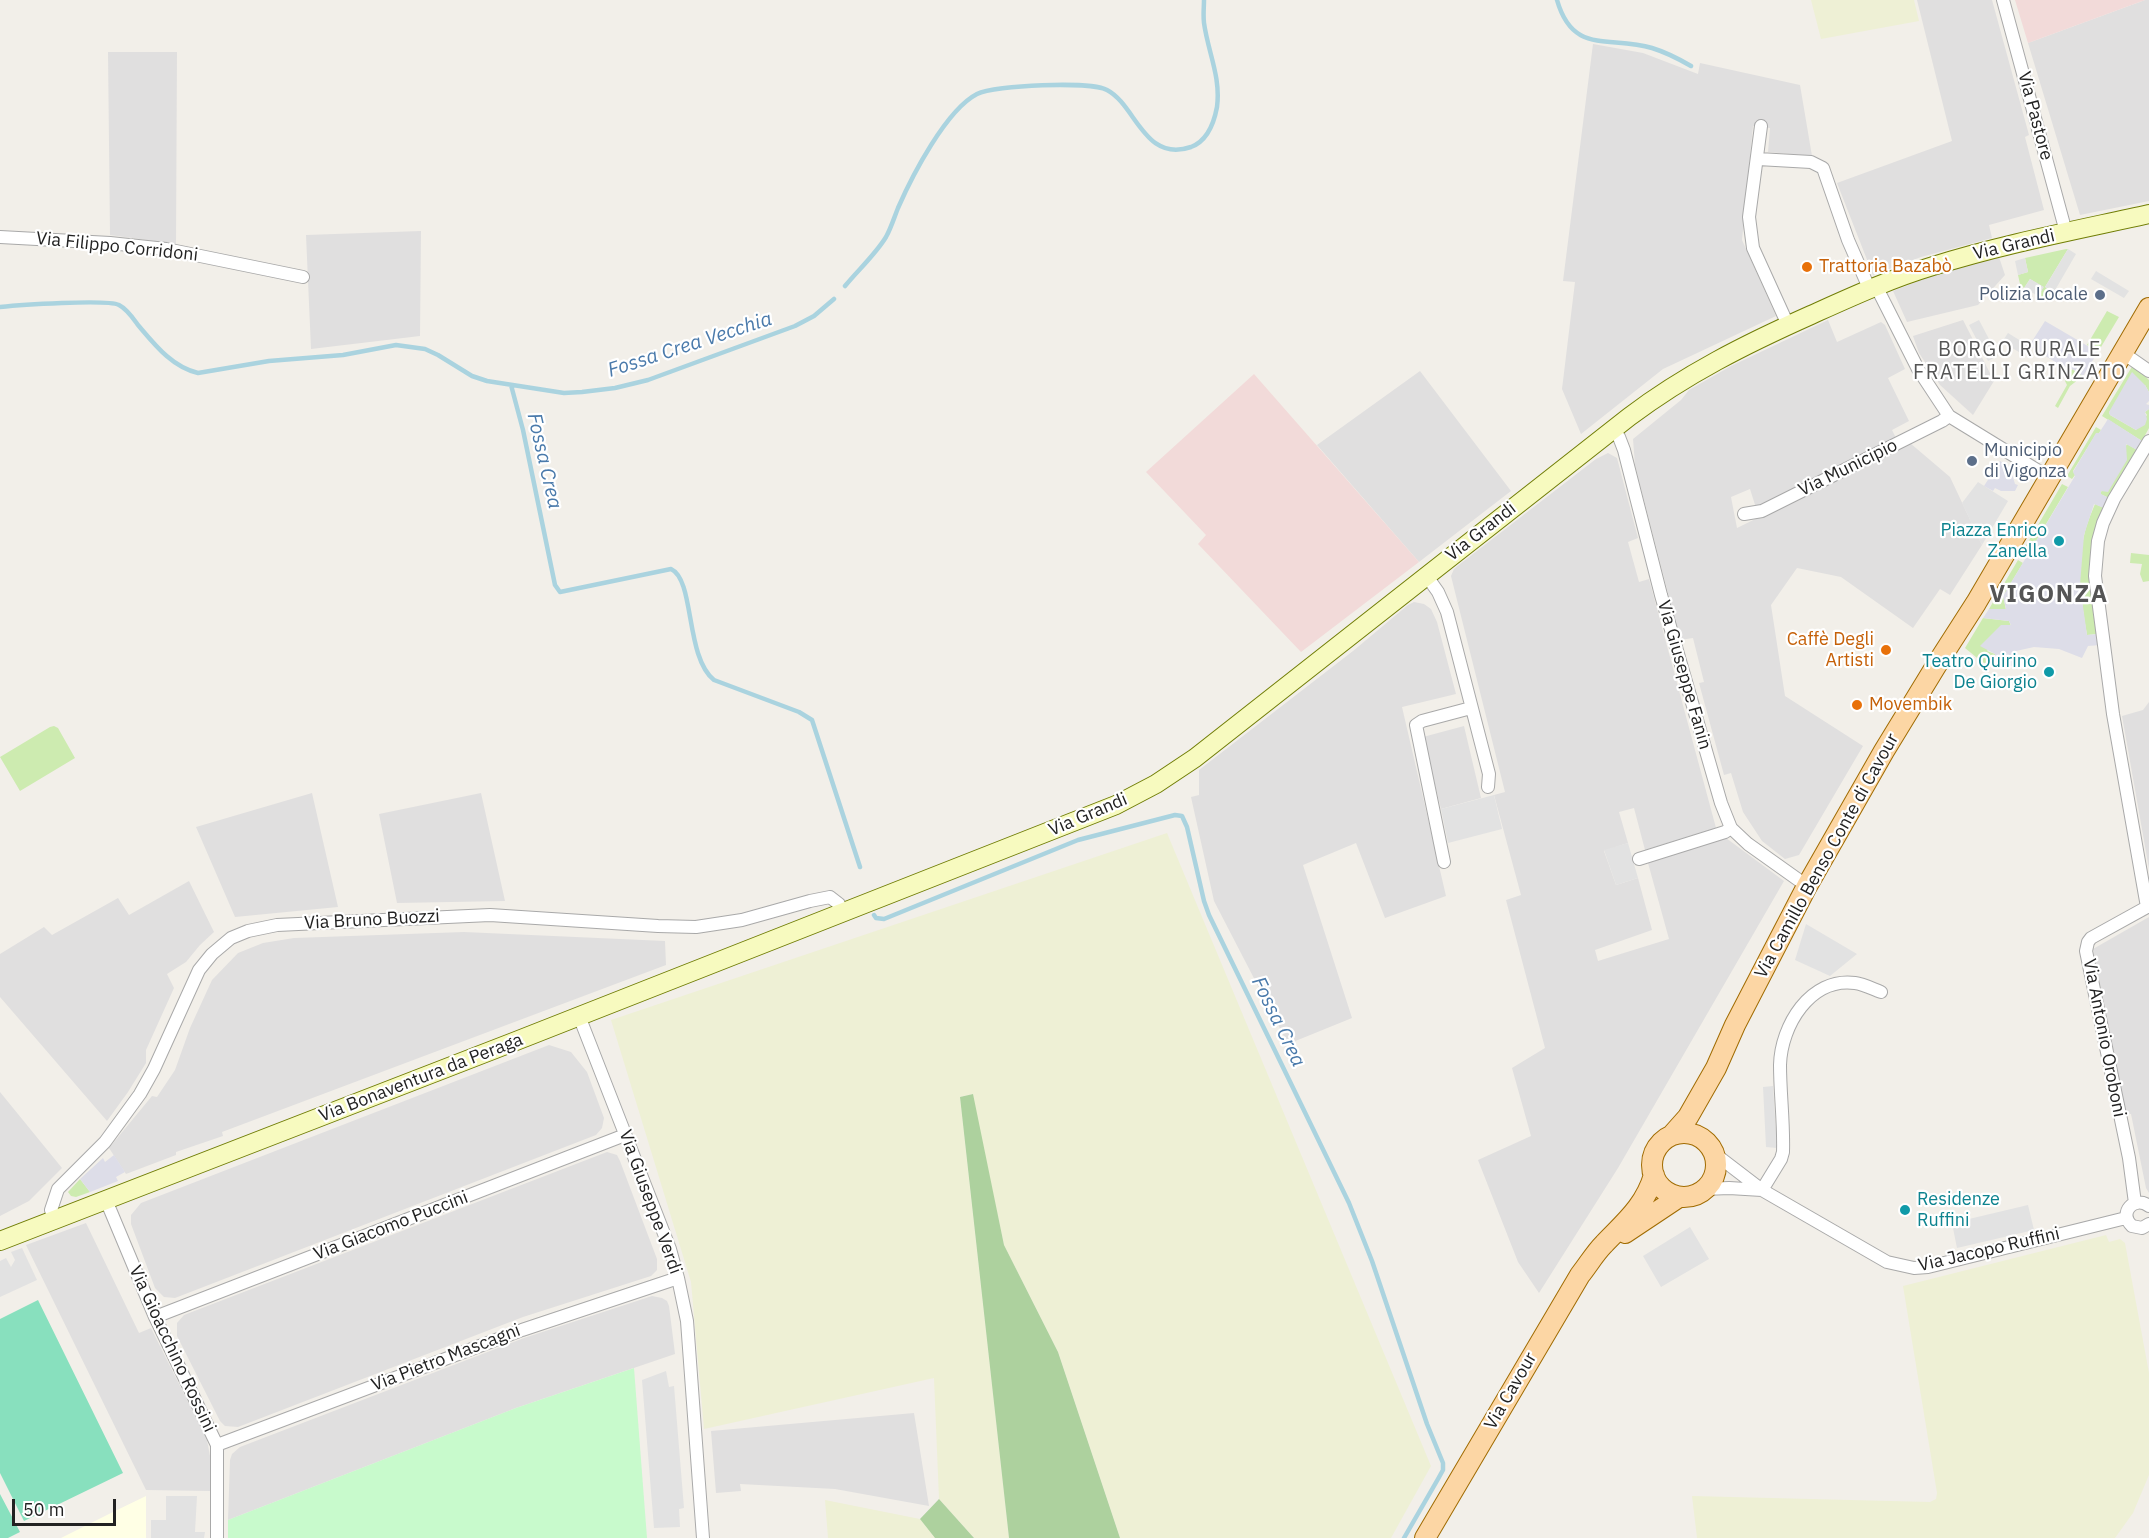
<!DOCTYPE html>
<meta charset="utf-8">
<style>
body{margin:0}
#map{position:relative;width:2149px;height:1538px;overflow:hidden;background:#f2efe9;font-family:"IBM Plex Sans",sans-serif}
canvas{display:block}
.scale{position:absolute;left:12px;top:1499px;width:104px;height:27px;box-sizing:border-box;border:3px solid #222;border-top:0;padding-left:8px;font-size:18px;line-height:21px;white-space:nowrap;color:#222;-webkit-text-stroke:4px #fff;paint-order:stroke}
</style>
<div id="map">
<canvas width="2149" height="1538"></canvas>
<div class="scale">50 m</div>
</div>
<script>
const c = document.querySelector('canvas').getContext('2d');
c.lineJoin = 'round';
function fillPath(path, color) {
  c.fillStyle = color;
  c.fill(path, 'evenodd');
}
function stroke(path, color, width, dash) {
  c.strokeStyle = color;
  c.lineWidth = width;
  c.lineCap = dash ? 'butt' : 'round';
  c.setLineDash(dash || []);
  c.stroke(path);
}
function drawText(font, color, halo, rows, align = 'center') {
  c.font = font + ' "IBM Plex Sans",sans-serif';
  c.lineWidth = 4.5;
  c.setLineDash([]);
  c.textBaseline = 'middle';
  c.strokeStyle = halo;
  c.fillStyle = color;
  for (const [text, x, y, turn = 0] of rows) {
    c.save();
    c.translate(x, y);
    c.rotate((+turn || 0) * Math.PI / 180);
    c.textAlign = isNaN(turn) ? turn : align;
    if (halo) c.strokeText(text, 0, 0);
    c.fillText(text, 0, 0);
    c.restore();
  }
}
const residential = new Path2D(`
 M1917,0h75l37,135 -4,2 19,73 -55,15 3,13 -71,19 -48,18 -36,-92 115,-42z
 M2145,0h4v201l-69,14 -52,-172z
 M1593,44l50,9 55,21 2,-11 100,22 12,71 -44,-4 2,-24 -17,-2 -11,114 34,76 -113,53 -82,65 -19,-45 13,-107 -12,-1z
 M108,52h69l-1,192 -66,-9z
 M421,231l-1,105 -109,13 -5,-114z
 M1999,257l6,18 -27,30 -71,17 -14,-31 51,-20z
 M1828,320l9,22 44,-20 4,3 20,44 -17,9 21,43 -17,9 4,8 -140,70 -6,-19 -19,8 6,31 173,-85 40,34 32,68 -32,50 -10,-6 -27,39 -72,-51 -44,-9 -26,37 14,91 78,50 -64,109 -14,4 -23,-18 -19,-29 -12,-39 -7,2 -25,-92 5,-1 -11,-44 -13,2 -45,-175 -2,-26 48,-39 8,-10 42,-24z
 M1963,320l31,61 -21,34 -33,-30 -21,-32 -6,-17z
 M1420,371l91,120 -92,71 -102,-117z
 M1608,453l9,5 21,80 -10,4 11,40 10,-3 67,249 -71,22 -11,-42 -15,4 9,31 -24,8 12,34 22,-7 14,52 -57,20 3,11 71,-22 -21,-76 78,-25 58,43 -166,287 -79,125 -21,-31 -40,-102 53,-24 -19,-68 33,-20 -39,-148 15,-5 -27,-100 11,-3 -54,-216 3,-7 6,-5 136,-105z
 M1414,602l10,2 7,5 6,13 19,72 -54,13 44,189 -61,22 -29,-75 -53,22 49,153 -64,26 -74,-143 -23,-104 8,-2v-25l154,-119 55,-46z
 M2149,702v167l-27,-153 21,-6z
 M1464,726l17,72 -40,11 -18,-72z
 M312,793l26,114 -103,10 -39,-90z
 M481,793l24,108 -108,2 -18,-89z
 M189,881l25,51 -14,13 -14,17 -19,12 7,14 -28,62v13l-18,29 -21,29 -107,-124v-43l44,-27 8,8 66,-37 11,17z
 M2149,917v276l-3,-5 -15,-74h-5l-33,-165z
 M464,932l201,9 1,24 -444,167 1,4 -47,16v3l-50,19 -17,-26 43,-52 5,1 18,-27 15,-42 22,-48 26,-27 25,-10 31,-5z
 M549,1045l22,7 16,20 17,46 -2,10 -6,7 -421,163 -11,-1 -9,-9 -24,-64v-9l10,-12z
 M0,1092l62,76 -33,33 -29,15z
 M607,1152l10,3 3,6 37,98v11l-6,6 -128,41 -285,110 -13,-1 -5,-5 -43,-85v-13l7,-8z
 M86,1223l53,110 12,-5 56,112 3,16v35l-64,-1 -120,-245z
 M652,1296l10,2 5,3 2,5 6,48 -159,54 -288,112 2,-60 2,-6 8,-7 284,-109z
 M914,1413l15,93 -94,-17 -95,-5 1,7 -25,2 -5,-62z`);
const commercial = new Path2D(`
 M2015,0h130l-117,43z
 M1254,374l165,188 -118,90 -103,-108 8,-9 -60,-63z`);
const education = new Path2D(`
 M146,1496v42h-85l54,-27z`);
const farmland = new Path2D(`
 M1811,0h103l5,21 -98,18z
 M1167,833l264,633 -40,72h-271l-62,-186 -54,-107 -32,-151 -12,3 49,441h-35l-35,-39 -5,-121 -230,51 -13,-147 -80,-262z
 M2106,1235l3,7 11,-3 5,4 24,130v102l-16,38 -18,25h-418l-5,-42 238,6 6,-3 1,-6 -34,-207z
 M825,1500l95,19 15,19h-107z`);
const grass = new Path2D(`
 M2066,249h2l-23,38 9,5 -8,6 -8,-2 5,-9 -13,-8 -6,9 -4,-4 -2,-9 10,-3 -3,-14z
 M2107,311l12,6 -21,35 -11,-7z
 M2133,365l16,15v12l-4,-7 -36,27 1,3 26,15 11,-15 -2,-3 4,-3v19l-7,13 -40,-25z
 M2072,369l11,7 -13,10 -12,22 -3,-2 12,-21 -2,-4z
 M2096,427l5,3 -2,3 -3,1 -23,37 2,4 -3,4 -5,-3z
 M2127,444l10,6 -28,48 -9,-4z
 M2062,484l6,3 -42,71 -5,-4z
 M2095,504l9,4c-4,12 -9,24 -12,36 -6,30 1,60 6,90l-11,1c-5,-33 -12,-66 -3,-99 2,-11 7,-22 11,-32z
 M2131,553l18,2v26l-6,1 -3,-8 2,-10 -12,-1z
 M2018,560l5,3 -20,33 3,14 -17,-1z
 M1983,618l26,3 2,5 -24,25 8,3 -1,12 -12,-4 -17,-14z
 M54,726l4,2 17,30 -55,33 -20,-34 50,-30z
 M80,1179l10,13 -14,5 -5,-1 -3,-4z`);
const forest = new Path2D(`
 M973,1094l31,151 54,107 62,186h-111l-49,-441z
 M939,1499l35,39h-39l-15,-19z`);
const park = new Path2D(`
 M634,1368l13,170h-419v-18l288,-112z`);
const pitch = new Path2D(`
 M38,1300l85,173 -99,48 -24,-48v-154z
 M0,1494l20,38 -12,6h-8z`);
const parking = new Path2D(`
 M2068,249l8,5 -22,38 -9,-5z
 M2025,258l3,14 -10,3 -3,-14z
 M2096,271l33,20 -5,7 -33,-19z
 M2030,279l14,8 -6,9 -14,-8z
 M1979,320l19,36 -10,5 -19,-36z
 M2008,333l21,13 -5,9 -22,-13z
 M1978,482l30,19 -26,44 -20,-42z
 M1494,795l8,34 -54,14 -7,-34z
 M1628,843l10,35 -22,7 -12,-35z
 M1806,924l51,30 -27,22 -35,-16z
 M1773,1086l4,62 -11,-1 -3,-60z
 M2028,1205l6,25 -77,18 -5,-25z
 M1690,1227l19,32 -48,28 -18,-31z
 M22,1248l15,32 -37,17v-36l6,-3 5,9 4,-7 -4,-8z
 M666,1371l3,16 5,-1 10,122 -5,1 1,18 -26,1 -12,-148z
 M166,1496h31l-2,36h10l-1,6h-53v-18h15z`);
const plaza = new Path2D(`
 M2045,321l53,31 -15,24 -11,-7 -10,-3 -33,-20z
 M2132,372l13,13 4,7v9l-3,3 3,1v4l-4,3 2,7 -2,6 -9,5 -26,-15 -1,-3z
 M2108,419l34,22 -5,9 -11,-6 1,16 -19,32 -7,-1v3l8,4 -5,10 -10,-4 -10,31 -4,50 7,50 11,-1 2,11 -12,1 -6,12 -23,-9 -25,-2 -18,4 3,14 -14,2 -11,-1 1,-12 -15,-8 21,-21h10l-2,-4 -26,-3 6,-9h17l-3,-13 72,-120 -2,-4 23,-39h3z
 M2000,461l8,5 -2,4 6,4 3,10 3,1 -3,6h-14l-6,-3 -2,3 -9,-5z
 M114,1155l11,17 -9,5 2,4 -28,11 -10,-13 23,-21 2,4z`);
const stream = new Path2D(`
 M1557,0c16,56 53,35 95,48 13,4 27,11 39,18
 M845,286c13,-16 30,-31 41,-49 5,-9 8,-19 12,-29 14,-32 48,-98 79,-114 18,-9 113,-13 130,-4 29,15 37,73 84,57 16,-6 23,-24 26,-40 4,-30 -9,-55 -13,-84 -1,-8 0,-16 0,-23
 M0,307c18,-2 107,-8 119,-2 8,4 14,13 19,20 17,20 34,42 60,48l71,-12 74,-6 53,-10 29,4 13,6 34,21 15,5 77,12 18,-1 33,-4 33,-8 147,-54 19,-10 20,-17
 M511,385l12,45 32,155 5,7 111,-23c24,11 14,88 43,111l85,32 13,8 48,147
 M874,915l2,3 8,1 194,-79 97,-25 7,1 5,11 17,74 5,14 140,288 23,58 55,163 16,39v7l-5,9 -34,59`);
const minor = new Path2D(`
 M2003,0l63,232
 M1761,126l-12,91 4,31 35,77
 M1758,159l53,3 12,6 25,72 21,48
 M0,237l110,6 56,6 137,28
 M1876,286l42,83 31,47 101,62
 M2123,353l26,18
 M1613,429l6,8 5,13 37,145 60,208 10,25 17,16 59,42
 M2149,441l-35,58 -11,24 -5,18 -3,35 18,138 34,193h2
 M1744,514l18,-3 180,-90 7,-5
 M1426,575l12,17 9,20 42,162 -1,13
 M1639,859l86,-27 6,-4
 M1444,862l-28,-137 6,-4 49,-13
 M579,1016l91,233 8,29 9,43 16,217
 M1715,1154l47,36 125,72 27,6 14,-1 198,-49
 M1705,1189l24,-1 33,2
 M1762,1190l19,-31 2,-7c1,-29 -3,-58 -3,-87 1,-39 30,-88 75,-82 8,1 18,6 26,9
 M106,1200l49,117 62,128v93
 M2135,1203l-6,-45 -43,-207 2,-9 3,-4 56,-31
 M2149,1206c-15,-11 -31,7 -17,20l10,2 7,-4
 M54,1219l-3,-9 7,-21 47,-47 35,-48 14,-25 45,-99 13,-16 19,-16 17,-7 29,-6 213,-10 168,11 38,1 46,-7 68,-19 20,-4 9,7 3,8
 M155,1317l470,-182
 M217,1445l305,-115 156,-52`);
const secondary = new Path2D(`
 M0,1241l516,-200 600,-236 40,-21 39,-26 434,-341c57,-43 117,-73 182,-102 40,-18 79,-36 122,-49 70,-22 144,-36 216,-52`);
const primary = new Path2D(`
 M1652 1165a32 32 0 1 1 64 0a32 32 0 1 1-64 0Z
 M1672,1135l16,-18 28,-49 19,-43 72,-139 77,-135 58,-95 34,-53 173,-295
 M1625,1233l54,-36
 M1425,1538l155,-263c8,-10 15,-22 24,-31 21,-22 41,-38 50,-69`);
const markers = [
 [1807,267,6,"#e8710a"],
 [2100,295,6,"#5c6f8a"],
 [1972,461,6,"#5c6f8a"],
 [2059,541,6,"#0f9aa8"],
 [1886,650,6,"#e8710a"],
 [2049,672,6,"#0f9aa8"],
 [1857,705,6,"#e8710a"],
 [1905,1210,6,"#0f9aa8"]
];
const streetNames = [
 ["Via Pastore",2035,116,75],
 ["Via Grandi",2014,245,-13],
 ["Via Filippo Corridoni",117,247,6],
 ["Via Municipio",1848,468,-26],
 ["Via Grandi",1481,532,-38],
 ["Via Giuseppe Fanin",1684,675,74],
 ["Via Grandi",1088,815,-23],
 ["Via Camillo Benso Conte di Cavour",1827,856,-61],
 ["Via Bruno Buozzi",372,920,-3],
 ["Via Antonio Oroboni",2104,1038,79],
 ["Via Bonaventura da Peraga",421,1078,-21],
 ["Via Giuseppe Verdi",650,1202,70],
 ["Via Giacomo Puccini",391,1226,-21],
 ["Via Jacopo Ruffini",1989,1250,-13],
 ["Via Gioacchino Rossini",172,1349,65],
 ["Via Pietro Mascagni",446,1358,-21],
 ["Via Cavour",1511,1391,-60]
];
const foodNames = [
 ["Trattoria Bazabò",1819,267],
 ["Caffè Degli",1874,640,"right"],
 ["Artisti",1874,661,"right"],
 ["Movembik",1869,705]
];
const serviceNames = [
 ["Polizia Locale",2088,295],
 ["Municipio",1984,451,"left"],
 ["di Vigonza",1984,472,"left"]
];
const cultureNames = [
 ["Piazza Enrico",2047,531],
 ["Zanella",2047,552],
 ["Teatro Quirino",2037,662],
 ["De Giorgio",2037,683],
 ["Residenze",1917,1200,"left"],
 ["Ruffini",1917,1221,"left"]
];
const waterNames = [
 ["Fossa Crea Vecchia",690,345,-18],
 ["Fossa Crea",544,461,77],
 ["Fossa Crea",1278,1022,64]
];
const neighbourhoodNames = [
 ["BORGO RURALE",2020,350],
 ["FRATELLI GRINZATO",2020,373]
];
const districtNames = [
 ["VIGONZA",2049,595]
];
fillPath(residential, '#e0dfdf');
fillPath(commercial, '#f2dad9');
fillPath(education, '#ffffe5');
fillPath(farmland, '#eef0d5');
fillPath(grass, '#cdebb0');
fillPath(forest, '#add19e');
fillPath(park, '#c8facc');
fillPath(pitch, '#88e0be');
fillPath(parking, '#e2e2e2');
fillPath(plaza, '#dddde8');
stroke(stream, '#aad3df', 4.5);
stroke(minor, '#a9a9a9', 14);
stroke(secondary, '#707d05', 20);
stroke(primary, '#a06b00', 22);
stroke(minor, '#fff', 12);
stroke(secondary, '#f7fabf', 18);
stroke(primary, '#fcd6a4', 20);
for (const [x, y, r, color] of markers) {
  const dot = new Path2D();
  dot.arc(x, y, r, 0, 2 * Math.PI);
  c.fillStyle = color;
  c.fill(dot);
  stroke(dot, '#fff', 2);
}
drawText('18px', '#222', '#fff', streetNames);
drawText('18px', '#c56008', '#fff', foodNames, 'left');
drawText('18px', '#4e5e75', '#fff', serviceNames, 'right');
drawText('18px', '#0d838f', '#fff', cultureNames, 'right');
drawText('italic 20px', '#4a7aab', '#fff', waterNames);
c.letterSpacing = '1.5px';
drawText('20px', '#555', '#fff', neighbourhoodNames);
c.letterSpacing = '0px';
c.letterSpacing = '1.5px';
drawText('bold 24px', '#555', '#fff', districtNames);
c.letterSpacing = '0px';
</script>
